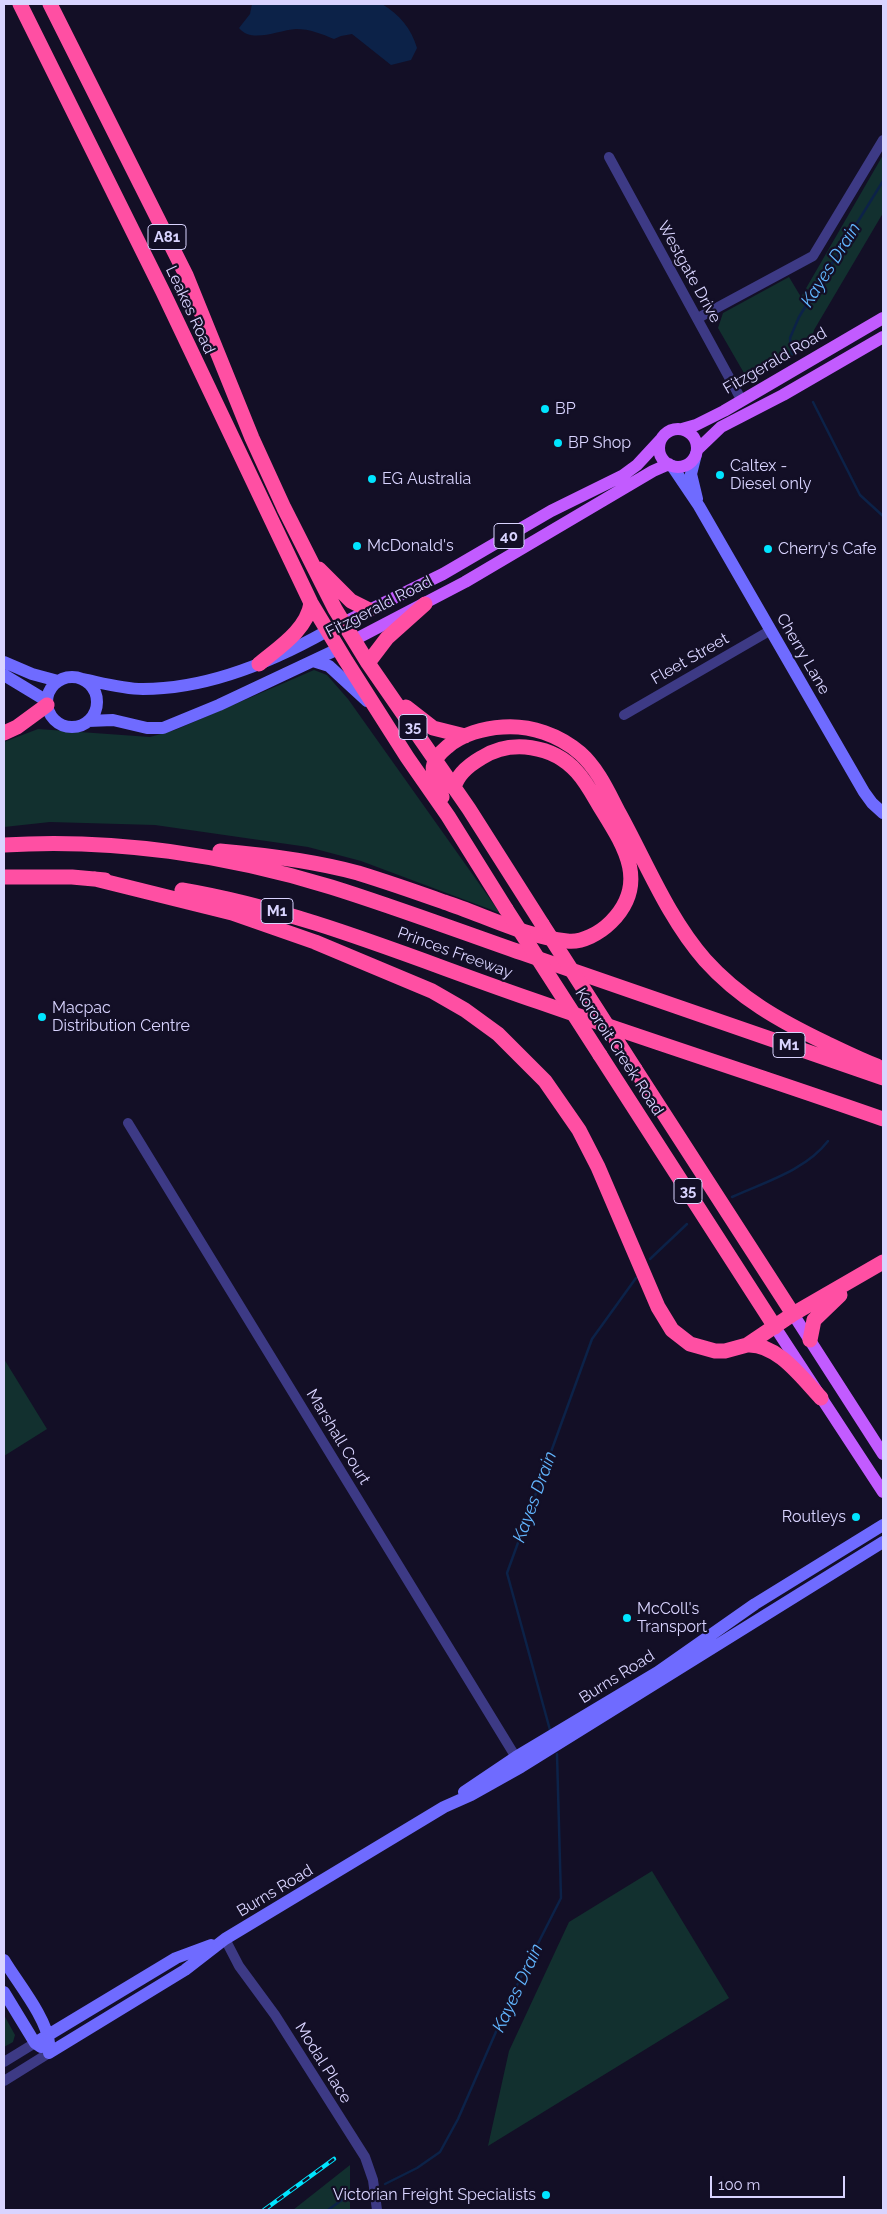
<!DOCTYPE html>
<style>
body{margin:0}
#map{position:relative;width:887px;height:2214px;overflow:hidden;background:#130f26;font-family:Raleway,sans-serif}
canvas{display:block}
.frame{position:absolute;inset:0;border:5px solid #d9d4ff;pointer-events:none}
.scale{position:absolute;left:710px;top:2176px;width:135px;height:22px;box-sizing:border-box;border:2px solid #d9d4ff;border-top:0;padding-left:6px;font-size:15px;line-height:18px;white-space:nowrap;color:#d9d4ff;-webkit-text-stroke:4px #130f26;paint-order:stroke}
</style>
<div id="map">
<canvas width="887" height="2214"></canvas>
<div class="frame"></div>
<div class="scale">100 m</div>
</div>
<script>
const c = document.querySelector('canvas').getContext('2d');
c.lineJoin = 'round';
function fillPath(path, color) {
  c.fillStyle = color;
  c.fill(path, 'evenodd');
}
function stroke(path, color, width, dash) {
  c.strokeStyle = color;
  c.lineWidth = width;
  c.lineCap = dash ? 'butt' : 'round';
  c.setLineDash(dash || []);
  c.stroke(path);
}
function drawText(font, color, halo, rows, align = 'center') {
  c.font = font + ' Raleway,sans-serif';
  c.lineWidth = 4.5;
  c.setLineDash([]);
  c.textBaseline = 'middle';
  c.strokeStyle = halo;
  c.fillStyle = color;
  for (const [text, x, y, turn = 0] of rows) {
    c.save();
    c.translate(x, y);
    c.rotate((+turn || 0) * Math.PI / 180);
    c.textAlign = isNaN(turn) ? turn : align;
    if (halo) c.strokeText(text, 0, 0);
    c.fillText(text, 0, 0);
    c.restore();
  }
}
const green = new Path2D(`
 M883,155v58l-69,117 -4,16 -62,34 -30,-52 5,-15 66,-36 12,20z
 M314,670l13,5 21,24 152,214 -139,-52 -53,-14 -153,-22 -105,-3 -46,5v-85l34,-13 112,8 25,-7z
 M4,1359l43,70 -43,27z
 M652,1871l77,127 -241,148 21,-95 60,-129z
 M4,2015l11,20 -2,7 -9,5z
 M350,2165v45h-57z`);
const water = new Path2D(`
 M252,4h130c18,11 29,24 35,44l-6,12 -20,5 -39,-31 -11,2 -7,3c-12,-5 -24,-10 -38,-10 -18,1 -44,15 -57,-1l11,-14z`);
const stream = new Path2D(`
 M792,354l-2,-16 9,-21 84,-136
 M813,402l47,93 23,21
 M732,1197c33,-15 74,-27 96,-56
 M650,1259l37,-35
 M550,1730l-43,-157 85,-234 44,-61
 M385,2184l32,-16 23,-16 18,-33 54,-124 49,-97 -4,-144
 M328,2210l18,-13 14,-4`);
const street = new Path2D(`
 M609,157l133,244
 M698,318l115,-62 70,-116
 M624,715l147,-85
 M128,1123l392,641
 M225,1939l14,27 36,49 90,142 8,23 4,30
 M4,2062l31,-19
 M4,2081l45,-28`);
const secondary = new Path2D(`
 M696,454l-5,20 6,25
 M672,466l27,40 165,286 8,11 11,10
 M313,661l16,5 38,35
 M4,662l28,12 26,7
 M4,675l43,26
 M47 702a25 25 0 1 1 50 0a25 25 0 1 1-50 0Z
 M83,679c19,4 40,10 60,10 64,0 129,-27 184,-58
 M88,721l25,-1 34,8h16l56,-23 119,-56
 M464,1792l52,-35 142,-85 97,-68 128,-79
 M4,1960c13,22 43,58 45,83
 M4,1992l31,51 6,4
 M35,2043l141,-85 35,-13
 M49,2053l136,-83 40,-31 219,-132 27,-12 50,-28 362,-225`);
const primary = new Path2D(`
 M682,429l14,-4 28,-14 159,-93
 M659 448a19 19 0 1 1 38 0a19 19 0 1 1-38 0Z
 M697,450l24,-23 62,-32 100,-58
 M343,623l100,-49 108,-63 71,-35 15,-11 25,-27
 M354,640l111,-58 188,-111 16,-7
 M793,1314l90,140
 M775,1327l108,165`);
const highway = new Path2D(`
 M20,4l143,288 148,311 35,58 61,96 41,59 58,93
 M50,4l136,271 66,163 32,70 51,101 33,54 101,146 73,115
 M319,569l32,32 18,9
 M368,663l19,-25 38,-34
 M259,664c19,-16 48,-34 52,-61
 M406,707l27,21 32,8
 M4,733l13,-6 30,-22
 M442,797c-8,-23 -17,-32 5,-50 15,-13 37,-19 56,-20 28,-2 56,8 77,26 18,16 28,39 39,60 27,49 49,105 86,147 34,38 75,61 121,83 17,8 33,16 51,23
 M4,845c109,-7 223,10 327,42 64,20 128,44 191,66 121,42 241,83 361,125
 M220,851c46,4 94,10 138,22 29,9 58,19 86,29 40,13 81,35 123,39 15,2 33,-8 44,-19 38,-38 14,-75 -9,-112 -8,-13 -15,-27 -25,-38 -24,-27 -66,-33 -96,-14 -12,7 -24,17 -27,30
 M4,877h68l33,3
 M95,879l137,34 83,29 117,49 33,19 33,24 47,47 34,49 19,37 60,140 14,23 18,14 25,7h10l22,-6 46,-31 90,-52
 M182,890c124,21 239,72 357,112 114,40 230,77 344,117
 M600,1055l175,272
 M635,1069l158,245
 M810,1340l4,-20 26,-25
 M747,1345c30,-2 55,33 74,53`);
const rail = new Path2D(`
 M264,2210l70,-51`);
const highwayBridge = new Path2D(`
 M506,909l94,146
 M542,924l93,145`);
const markers = [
 [545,409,5,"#00e5ff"],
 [558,443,5,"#00e5ff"],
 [720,475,5,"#00e5ff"],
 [372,479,5,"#00e5ff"],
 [357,546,5,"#00e5ff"],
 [768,549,5,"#00e5ff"],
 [42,1017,5,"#00e5ff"],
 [856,1517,5,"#00e5ff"],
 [627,1618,5,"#00e5ff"],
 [546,2195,5,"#00e5ff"]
];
const shields = [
 [167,237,38],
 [509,536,30],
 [413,727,28],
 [277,911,32],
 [789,1045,32],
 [688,1191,28]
];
const shieldNames = [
 ["A81",167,237],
 ["40",509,536],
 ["35",413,727],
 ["M1",277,911],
 ["M1",789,1045],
 ["35",688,1191]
];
const streetNames = [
 ["Westgate Drive",689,272,61],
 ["Leakes Road",190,310,65],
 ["Fitzgerald Road",775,361,-30],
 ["Fitzgerald Road",379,607,-27],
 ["Cherry Lane",803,654,60],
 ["Fleet Street",690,659,-30],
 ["Princes Freeway",455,953,20],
 ["Kororoit Creek Road",619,1052,57],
 ["Marshall Court",338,1437,59],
 ["Burns Road",617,1677,-32],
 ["Burns Road",275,1891,-31],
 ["Modal Place",323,2063,58]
];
const poiNames = [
 ["BP",555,409],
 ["BP Shop",568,443],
 ["Caltex -",730,466],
 ["Diesel only",730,484],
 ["EG Australia",382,479],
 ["McDonald's",367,546],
 ["Cherry's Cafe",778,549],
 ["Macpac",52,1008],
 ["Distribution Centre",52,1026],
 ["Routleys",846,1517,"right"],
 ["McColl's",637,1609],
 ["Transport",637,1627],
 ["Victorian Freight Specialists",536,2195,"right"]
];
const waterNames = [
 ["Kayes Drain",831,265,-58],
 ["Kayes Drain",535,1497,-70],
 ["Kayes Drain",518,1988,-65]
];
fillPath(green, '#12302f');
fillPath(water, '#0c2248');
stroke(stream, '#0c2248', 2.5);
stroke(street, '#3d3a85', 10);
stroke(secondary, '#6f6bff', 12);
stroke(primary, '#c25bff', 12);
stroke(highway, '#ff4fa3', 15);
stroke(rail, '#00e5ff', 4.5);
stroke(rail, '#130f26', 2.5, [8]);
stroke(highwayBridge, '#ff4fa3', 15);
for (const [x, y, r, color] of markers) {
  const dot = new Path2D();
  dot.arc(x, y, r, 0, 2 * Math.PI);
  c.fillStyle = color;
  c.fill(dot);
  stroke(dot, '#130f26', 2);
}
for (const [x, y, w] of shields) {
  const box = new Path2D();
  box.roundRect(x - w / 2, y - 12.5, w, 25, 4);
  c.fillStyle = '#130f26';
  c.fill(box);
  stroke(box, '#d9d4ff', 1);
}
drawText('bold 15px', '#d9d4ff', null, shieldNames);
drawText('16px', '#d9d4ff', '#130f26', streetNames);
drawText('16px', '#d9d4ff', '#130f26', poiNames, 'left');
drawText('italic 18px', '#62b6ff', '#130f26', waterNames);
</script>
